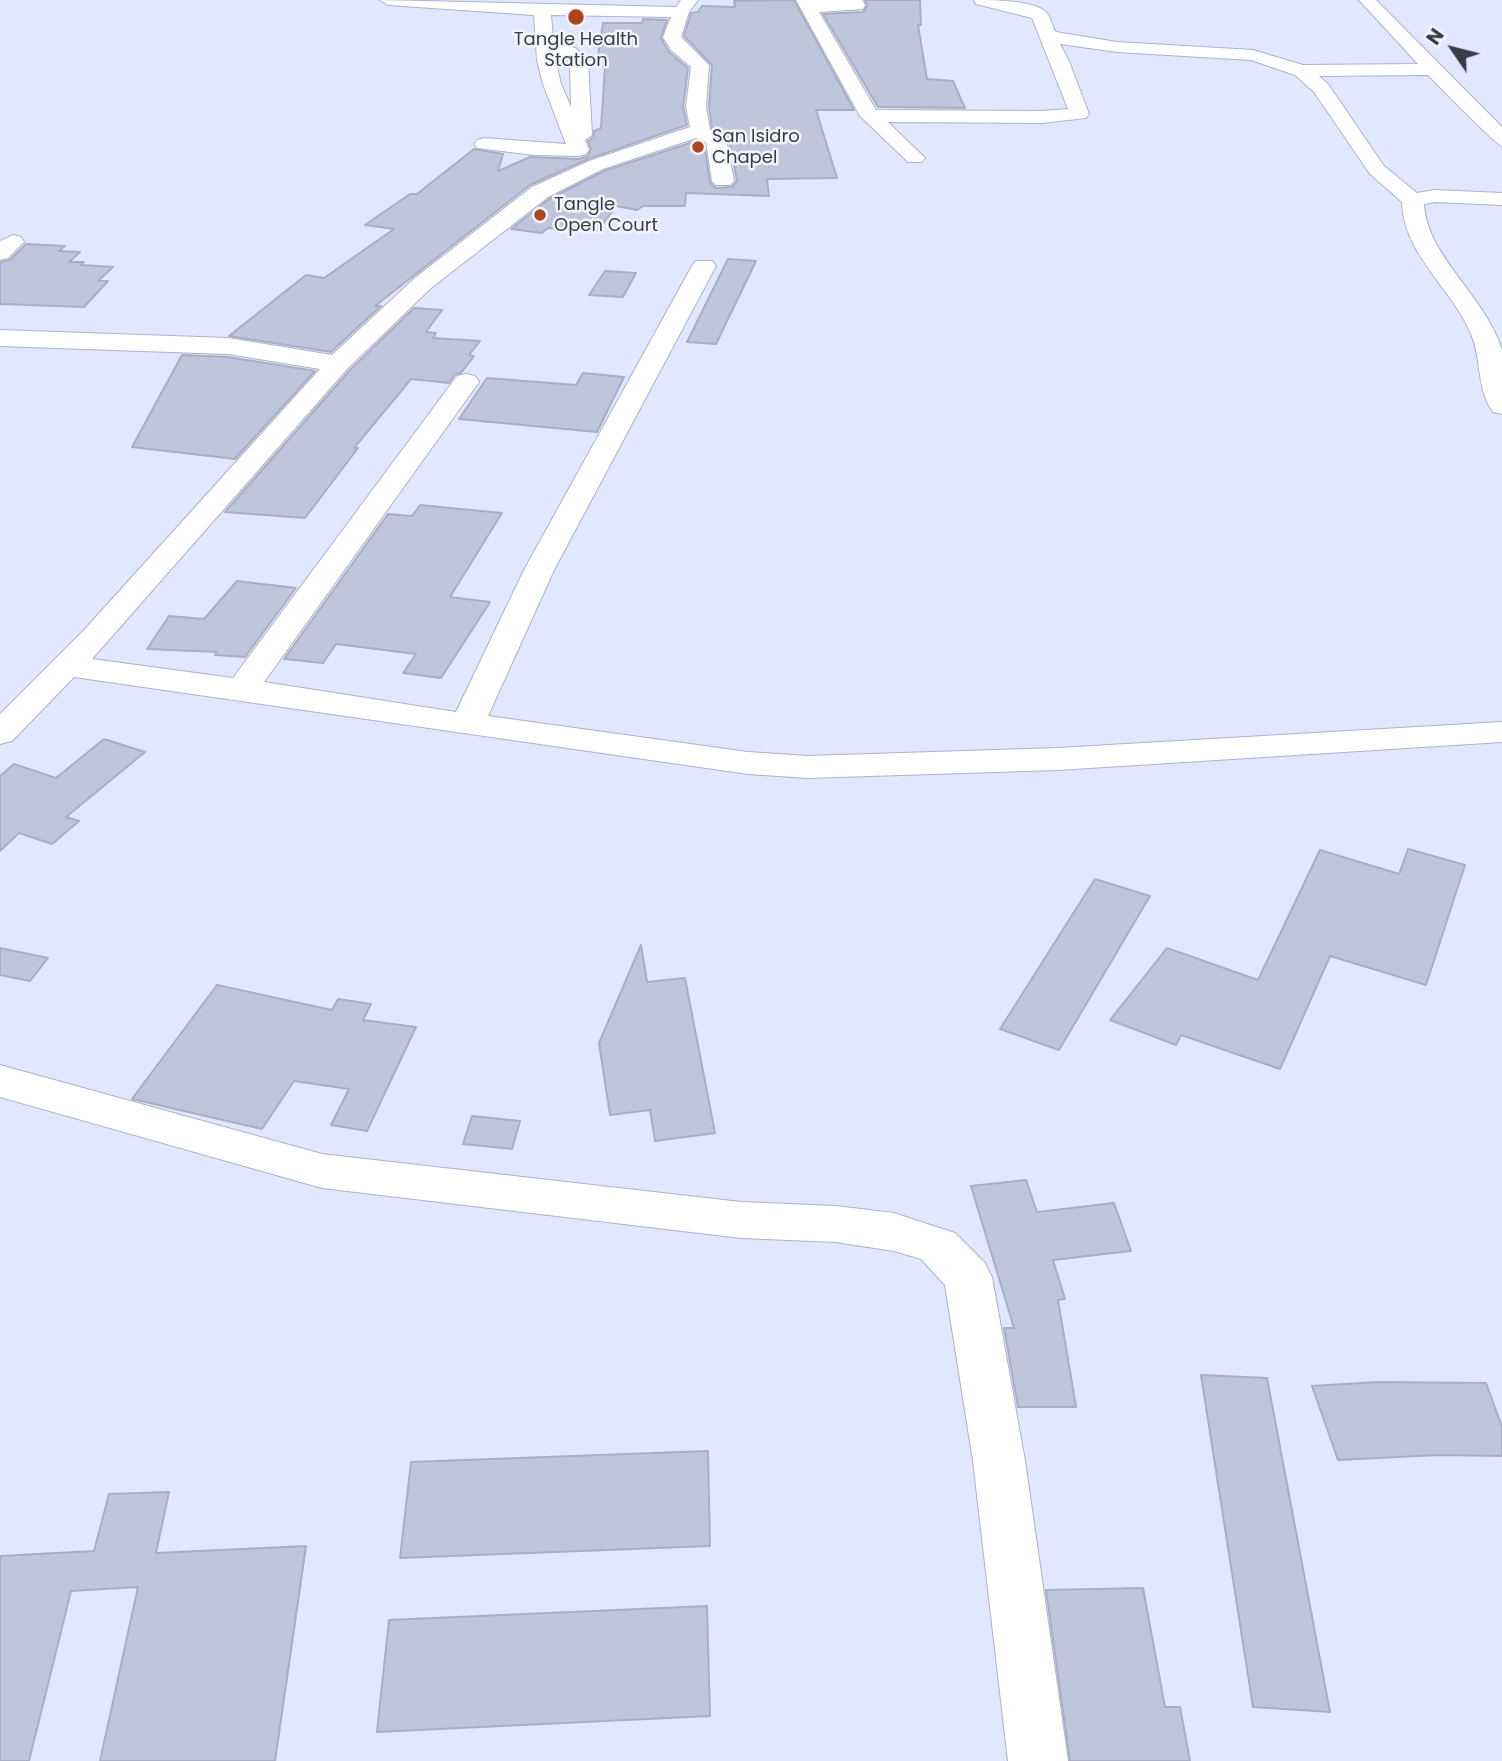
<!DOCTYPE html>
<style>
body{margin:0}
#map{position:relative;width:1502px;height:1761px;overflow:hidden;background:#e1e7fe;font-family:Poppins,sans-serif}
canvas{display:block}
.north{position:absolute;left:1418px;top:14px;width:70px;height:70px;-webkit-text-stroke:5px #f3f5fe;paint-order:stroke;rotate:305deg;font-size:19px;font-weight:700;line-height:28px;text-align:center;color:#393b45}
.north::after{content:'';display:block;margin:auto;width:24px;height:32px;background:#393b45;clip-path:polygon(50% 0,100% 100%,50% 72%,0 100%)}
</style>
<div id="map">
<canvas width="1502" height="1761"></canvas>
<div class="north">N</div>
</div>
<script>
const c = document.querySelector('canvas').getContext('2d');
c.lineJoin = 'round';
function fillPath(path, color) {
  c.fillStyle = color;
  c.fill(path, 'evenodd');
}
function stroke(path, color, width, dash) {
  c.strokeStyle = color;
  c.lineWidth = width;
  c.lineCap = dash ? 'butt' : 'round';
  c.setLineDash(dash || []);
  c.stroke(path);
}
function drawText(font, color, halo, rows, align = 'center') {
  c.font = font + ' Poppins,sans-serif';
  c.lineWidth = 5;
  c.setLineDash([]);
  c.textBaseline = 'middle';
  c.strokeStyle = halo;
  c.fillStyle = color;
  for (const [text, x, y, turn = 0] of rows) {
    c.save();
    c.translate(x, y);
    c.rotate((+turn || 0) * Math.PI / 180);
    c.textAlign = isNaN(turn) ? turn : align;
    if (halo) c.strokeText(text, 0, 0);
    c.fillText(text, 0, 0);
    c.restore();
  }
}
const building = new Path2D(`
 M794,0l60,110h-38l21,68 -70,1 2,17 -83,-3 -1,13h-42l-6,4 -21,-4 -18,25 -50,-3 -6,5 -31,-4 38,-30 55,-28 92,-30 8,3 6,39 6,5 16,-1 5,-6 -8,-42 -5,-6 -12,-5 -3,-21 3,-42 -28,-29 7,-23 7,-1 4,-6 33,1 -1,-6z
 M865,0h55l1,25h-3l9,54 26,2 12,27 -87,-1 -55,-93 40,-2 4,-6z
 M643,19l24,1 -6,18 8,14 19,16 -5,39 4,18 -99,34 -58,26 -155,121h6l-50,46 -102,-16 77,-61 18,3 70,-49 -29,-4 45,-31h7l57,-45 29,5 -5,17 32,-14 49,2 9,-3 3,-7 -3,-8 6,-4v-6l7,-3 4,-61h-3l1,-12h-5l5,-32h39z
 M26,244l39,2 -6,5 21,1 -11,10h15l-3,3 32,2 -15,14h10l-24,26 -84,-3v-42l10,-2z
 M728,259l28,2 -40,83 -29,-2z
 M605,271l31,2 -13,24 -34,-2z
 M414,308l28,2 -16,22 10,1 -3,5 47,3 -11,14 5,1 -13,17 -6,1 -6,9 -38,-4 -57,69h4l-53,70 -80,-6 124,-141z
 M182,355l46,2 87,14 -80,88 -103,-12z
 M583,373l41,4 -27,55 -138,-13 28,-41 89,7z
 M420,505l82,8 -52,84 40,5 -49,76 -38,-5 13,-19 -80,-10 -13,19 -39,-4 104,-145 24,2z
 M237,581l59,7 -51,69 -30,-2 2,-3 -70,-3 22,-33 35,3z
 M104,739l41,13 -79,65 13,4 -27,23 -33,-11 -19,18v-75l14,-12 42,14z
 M1408,849l57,16 -39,120 -96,-29 -50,113 -99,-34 -5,10 -66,-25 57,-72 91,32 62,-130 79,24z
 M1095,879l55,17 -91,154 -59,-21z
 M641,945l6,37 38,-4 30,155 -60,8 -5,-31 -40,5 -11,-72z
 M0,948l48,10 -18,23 -30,-6z
 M217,985l115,25 6,-11 33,5 -8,16 53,7 -49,104 -36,-6 18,-36 -55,-8 -32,48 -130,-30z
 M472,1116l48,5 -8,28 -49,-5z
 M1026,1180l11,32 77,-9 17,48 -78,9 12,39 -7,1 18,107h-58l-14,-79h10l-43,-142z
 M1201,1375l66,3 63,334 -77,-5z
 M1377,1382l109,1 16,44v29l-63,-1 -101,5 -26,-74z
 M708,1451l2,95 -310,12 11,-96z
 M169,1492l-13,61 150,-7 -31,215h-175l38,-174 -67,4 -42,170h-29v-205l94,-5 15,-57z
 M1143,1588l22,119h15l10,54h-120l-24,-171z
 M707,1606l3,110 -333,16 12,-112z`);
const minor = new Path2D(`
 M380,0l296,7 5,-7h17l-9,12 -8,25 28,28 -3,42 4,23 13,5 3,4 8,42 -4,4h-14l-4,-4 -6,-39 -10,-4 -93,31 -55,28 -117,91 -84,81 -255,290 141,19 224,-302 9,-2 9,2 4,6 -215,300 192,30 68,-142 168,-304 4,-5h16l4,5 -162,304 -66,146 260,36 60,4 250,-8 444,-26v20l-444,28 -250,8 -60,-4 -674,-97 -62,64 -12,3v-30l85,-85 235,-260 -92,-15 -228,-8v-16l228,8 104,17 83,-77 117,-91 57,-26 101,-34 -4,-20 5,-40 -20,-17 -8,-13 8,-20 -120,-2 2,24 24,10 11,12 4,74 -7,5 4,10 -3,4 -7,2 -45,-1 -57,-7 -3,-4 3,-4 7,-2 82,6 -23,-60 -6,-24 -3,-45 -146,-10zM554,53l16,9 1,45 -10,-23z
 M796,0h66l3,5 -2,4 -44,3 57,98 166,1 26,-2 -36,-91 -56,-14 -2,-4c17,0 60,0 72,12 6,6 5,14 10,20l61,10 136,8 50,15 115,-1 -59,-64h17l126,127v19c-7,-2 -64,-61 -74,-71l-109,1 9,8 56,82 33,27 18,-3 67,3v12l-67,-3 -11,2c2,51 62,93 78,146v64l-9,-2c-17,-24 -11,-52 -22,-78 -19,-46 -68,-80 -69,-132l-32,-28 -56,-82 -19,-17 -44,-15 -134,-8 -57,-8 9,17 20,53 -3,4 -44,5 -154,-1 37,36 -3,4h-14l-48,-46z
 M13,235l8,2 3,5 -16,16 -8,2v-19z
 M0,1065l322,89 419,48 95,4 58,7 61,20 30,30 7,14 33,184 43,300h-60l-35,-300 -28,-176 -24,-26 -27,-8 -58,-9 -95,-4 -419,-50 -322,-91z`);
const markers = [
 [576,17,9,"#ac461f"],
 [698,147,7,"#ac461f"],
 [540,215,7,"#ac461f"]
];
const farPoinames = [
 ["Tangle Health",576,40,"center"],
 ["Station",576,61,"center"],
 ["San Isidro",712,137],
 ["Chapel",712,158],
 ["Tangle",554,205],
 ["Open Court",554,226]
];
fillPath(building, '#bfc5db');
stroke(building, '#a9aec4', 2);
stroke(minor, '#adb2c8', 2);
fillPath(minor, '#fff');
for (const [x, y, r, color] of markers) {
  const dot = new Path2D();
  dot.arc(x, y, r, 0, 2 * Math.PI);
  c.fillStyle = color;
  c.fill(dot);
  stroke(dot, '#f3f5fe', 2.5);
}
drawText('18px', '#393b45', '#f3f5fe', farPoinames, 'left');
</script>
